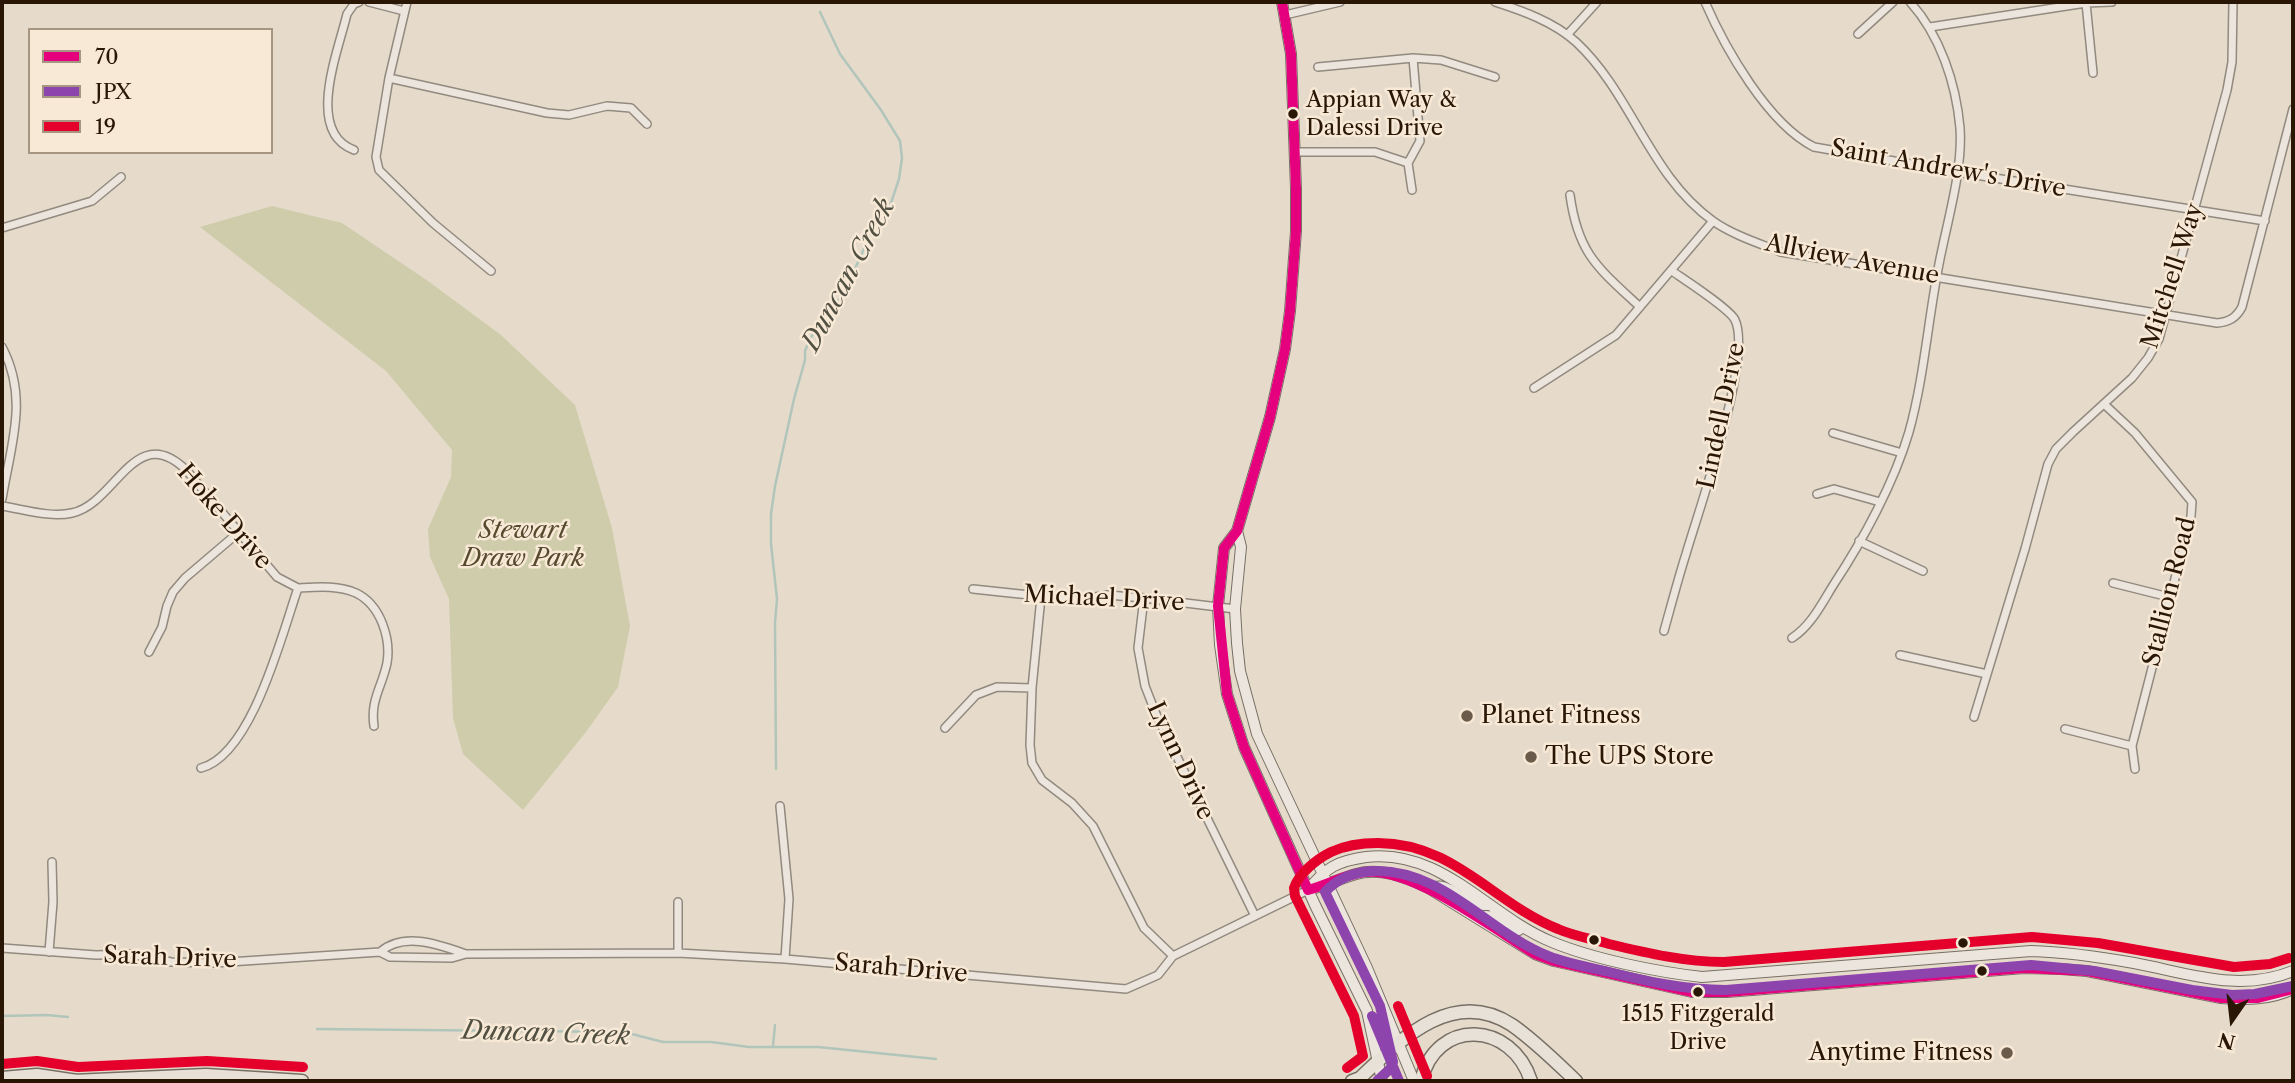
<!DOCTYPE html>
<style>
body{margin:0}
#map{position:relative;width:2295px;height:1083px;overflow:hidden;background:#e6dbcb;font-family:"Libre Caslon Text",serif}
canvas{display:block}
.frame{position:absolute;inset:0;border:4px solid #291604;pointer-events:none}
.legend{position:absolute;left:28px;top:28px;width:245px;height:126px;box-sizing:border-box;background:#f7e9d5;border:2px solid #a59581;margin:0;padding:9px 12px;list-style:none;font-size:21px;color:#291604}
.legend li{display:flex;align-items:center;gap:14px;height:35px}
.legend b{width:35px;border:2px solid #a59581}
.north{position:absolute;left:2197px;top:985px;width:70px;height:70px;-webkit-text-stroke:5px #f7e9d5;paint-order:stroke;rotate:194deg;font-size:19px;font-weight:700;line-height:28px;text-align:center;color:#291604}
.north::after{content:'';display:block;margin:auto;width:24px;height:32px;background:#291604;clip-path:polygon(50% 0,100% 100%,50% 72%,0 100%)}
</style>
<div id="map">
<canvas width="2295" height="1083"></canvas>
<div class="frame"></div>
<ul class="legend">
<li><b style="height:9px;background:#e5007d"></b>70</li>
<li><b style="height:9px;background:#8e44ad"></b>JPX</li>
<li><b style="height:9px;background:#e4002b"></b>19</li>
</ul>
<div class="north">N</div>
</div>
<script>
const c = document.querySelector('canvas').getContext('2d');
c.lineJoin = 'round';
function fillPath(path, color) {
  c.fillStyle = color;
  c.fill(path, 'evenodd');
}
function stroke(path, color, width, dash) {
  c.strokeStyle = color;
  c.lineWidth = width;
  c.lineCap = dash ? 'butt' : 'round';
  c.setLineDash(dash || []);
  c.stroke(path);
}
function drawText(font, color, halo, rows, align = 'center') {
  c.font = font + ' "Libre Caslon Text",serif';
  c.lineWidth = 5;
  c.setLineDash([]);
  c.textBaseline = 'middle';
  c.strokeStyle = halo;
  c.fillStyle = color;
  for (const [text, x, y, turn = 0] of rows) {
    c.save();
    c.translate(x, y);
    c.rotate((+turn || 0) * Math.PI / 180);
    c.textAlign = isNaN(turn) ? turn : align;
    if (halo) c.strokeText(text, 0, 0);
    c.fillText(text, 0, 0);
    c.restore();
  }
}
const green = new Path2D(`
 M272,206l70,17 86,58 73,54 74,70 37,123 18,98 -12,61 -32,45 -63,78 -60,-56 -10,-36 -4,-119 -19,-42 -2,-28 23,-52 1,-27 -66,-79 -186,-144z`);
const stream = new Path2D(`
 M776,769l-1,-146 2,-24 -6,-55v-30l4,-28 19,-87 11,-39v-9l6,-14 34,-46 26,-58 18,-24 10,-30 3,-21 -2,-17 -19,-31 -41,-56 -20,-42
 M2,1016l45,-1 21,2
 M317,1029l307,3 39,10h48l38,5h69l118,12
 M773,1046l2,-21`);
const street = new Path2D(`
 M369,2l35,9
 M407,2l-18,76 -13,79 3,13 54,53 58,48
 M1495,2c28,9 59,20 81,40 56,52 73,133 137,179 20,14 45,22 68,31l436,71c12,-1 19,-5 25,-16l51,-198
 M1705,2c20,46 63,122 109,145l143,25 308,49
 M2086,3l7,70
 M1285,15l55,-13
 M1930,27l156,-24 26,-1
 M1858,34l35,-32
 M1567,35l30,-33
 M1413,58l28,2 54,17
 M389,78l158,35 22,2 38,-9 24,2 16,16
 M354,150c-49,-18 -16,-98 -7,-136l7,-10 5,-2
 M1295,152h80l33,11 12,-22 -7,-83 -95,9
 M1408,163l4,27
 M1570,195c8,59 28,73 70,112
 M2,228l90,-27 29,-24
 M2,347c27,51 9,97 0,152
 M1534,388l82,-53 97,-114
 M2104,404l31,29 57,69 -1,14 -59,230 3,23
 M1833,433l69,20
 M1817,494l17,-5 46,13
 M2,506c21,3 48,12 70,7 44,-9 63,-94 115,-42l90,106 21,11
 M1859,541l64,30
 M2113,583l56,14
 M298,588c19,-1 40,-3 58,5 25,12 35,46 31,70 -5,24 -17,37 -13,63
 M973,589l103,11 32,-5 36,3 91,11
 M1041,597l-9,91 -2,57 2,18 10,17 30,23 21,23 51,102 29,28
 M1144,598l-6,50 7,38 11,28 99,202
 M1664,631c7,-25 14,-52 22,-77 13,-45 67,-197 49,-234 -5,-11 -50,-40 -63,-49
 M1792,638c19,-12 30,-35 42,-54 29,-44 60,-101 75,-152 15,-54 19,-112 30,-168 8,-42 24,-94 21,-136 -4,-45 -20,-93 -50,-126
 M149,652l13,-25 5,-21 6,-14 12,-14 54,-46
 M1900,655l87,19
 M1974,717l51,-168 23,-85 8,-15 17,-17 59,-54 16,-20 11,-19 68,-249 5,-28 1,-60
 M945,728l31,-33 21,-8 35,1
 M2065,729l67,17
 M201,768c51,-13 81,-134 97,-180
 M780,806l9,93 -4,60
 M678,902v51
 M2,948l94,7 35,-1 40,8 43,1 166,-11
 M49,952l4,-50 -1,-40
 M466,954c-26,-9 -62,-23 -86,-2l10,5 62,1 14,-4 212,-1 107,6 341,30 32,-14 15,-19 135,-66`);
const secondary = new Path2D(`
 M1282,2l9,52 5,135v42l-6,80 -5,38 -15,68 -33,114 -13,17 -6,58 2,39 7,49 17,53 71,158 52,106 15,70
 M1237,531l4,16 -6,62 2,34 3,28 17,63 110,234 47,113
 M1430,889c16,-9 28,10 43,14 5,2 11,2 17,2
 M1308,890c18,-23 30,-29 58,-33 76,-9 122,59 186,85 41,17 105,30 150,35l329,-26c35,1 69,6 103,12 54,10 105,30 159,8
 M1308,890c17,-4 31,-11 48,-16 24,-7 53,4 74,15l105,65 19,7 138,31h35l297,-24 37,1 26,2 134,27c25,2 49,2 72,-9
 M1477,918c14,-7 29,5 42,12`);
const highway = new Path2D(`
 M2,1078l35,-3 40,6
 M73,1081l133,-6 96,6
 M1352,1081l8,-3c40,-38 93,-92 152,-53 23,16 44,37 64,56
 M1421,1081c15,-64 91,-60 110,0`);
const bus1 = new Path2D(`
 M1282,2l9,52 5,135v42l-6,80 -5,38 -15,68 -33,114 -13,17 -6,58 9,88 17,53 64,143c19,-5 38,-16 57,-18 47,-5 129,57 170,82l19,7 138,31h35l297,-24 63,3 134,27h37l35,-9`);
const bus2 = new Path2D(`
 M1372,1016l27,65
 M1377,1081l13,-12 3,-7 -13,-56 -55,-114c14,-15 31,-21 52,-21 68,0 111,61 171,85 18,7 38,11 57,15 40,10 79,19 121,19l305,-25 63,6 98,19 40,5 23,-1 38,-8`);
const bus3 = new Path2D(`
 M1398,1006l29,70
 M2,1064l35,-3 41,6 129,-6 96,6
 M1347,1068l16,-12 -9,-40 -59,-120 -1,-8c5,-15 23,-29 37,-36 15,-7 31,-9 47,-9 76,0 115,60 180,86 16,7 34,10 51,15 38,9 76,18 115,18l308,-25 66,6 136,24 36,-3 19,-6`);
const markers = [
 [1293,114,6,"#291604"],
 [1467,716,7,"#6b5b4a"],
 [1531,757,7,"#6b5b4a"],
 [1594,940,6,"#291604"],
 [1963,943,6,"#291604"],
 [1982,971,6,"#291604"],
 [1698,992,6,"#291604"],
 [2007,1053,7,"#6b5b4a"]
];
const busNames = [
 ["Appian Way &",1306,101],
 ["Dalessi Drive",1306,129],
 ["1515 Fitzgerald",1698,1015,"center"],
 ["Drive",1698,1043,"center"]
];
const streetNames = [
 ["Saint Andrew's Drive",1948,169,10],
 ["Allview Avenue",1852,260,11],
 ["Mitchell Way",2173,276,-72],
 ["Lindell Drive",1722,416,-78],
 ["Hoke Drive",224,517,49],
 ["Stallion Road",2170,592,-76],
 ["Michael Drive",1104,599,3],
 ["Lynn Drive",1180,761,65],
 ["Sarah Drive",170,958,2],
 ["Sarah Drive",901,969,5]
];
const parkNames = [
 ["Stewart",523,531],
 ["Draw Park",523,559]
];
const poiNames = [
 ["Planet Fitness",1481,716],
 ["The UPS Store",1545,757],
 ["Anytime Fitness",1993,1053,"right"]
];
const waterNames = [
 ["Duncan Creek",849,275,-62],
 ["Duncan Creek",546,1034,2]
];
fillPath(green, '#cfccab');
stroke(stream, '#b2c5bb', 2.5);
stroke(street, '#928a7f', 10);
stroke(secondary, '#776f64', 12);
stroke(highway, '#776f64', 15);
stroke(street, '#ebe5dd', 7);
stroke(secondary, '#ebe5dd', 10);
stroke(highway, '#e8e1d7', 12);
stroke(bus1, '#e5007d', 10);
stroke(bus2, '#8e44ad', 10);
stroke(bus3, '#e4002b', 10);
for (const [x, y, r, color] of markers) {
  const dot = new Path2D();
  dot.arc(x, y, r, 0, 2 * Math.PI);
  c.fillStyle = color;
  c.fill(dot);
  stroke(dot, '#f7e9d5', 2.5);
}
drawText('22px', '#291604', '#f7e9d5', busNames, 'left');
drawText('24px', '#291604', '#f7e9d5', streetNames);
drawText('italic 24px', '#55492e', '#f7e9d5', parkNames);
drawText('24px', '#291604', '#f7e9d5', poiNames, 'left');
drawText('italic 26px', '#515042', '#f7e9d5', waterNames);
</script>
